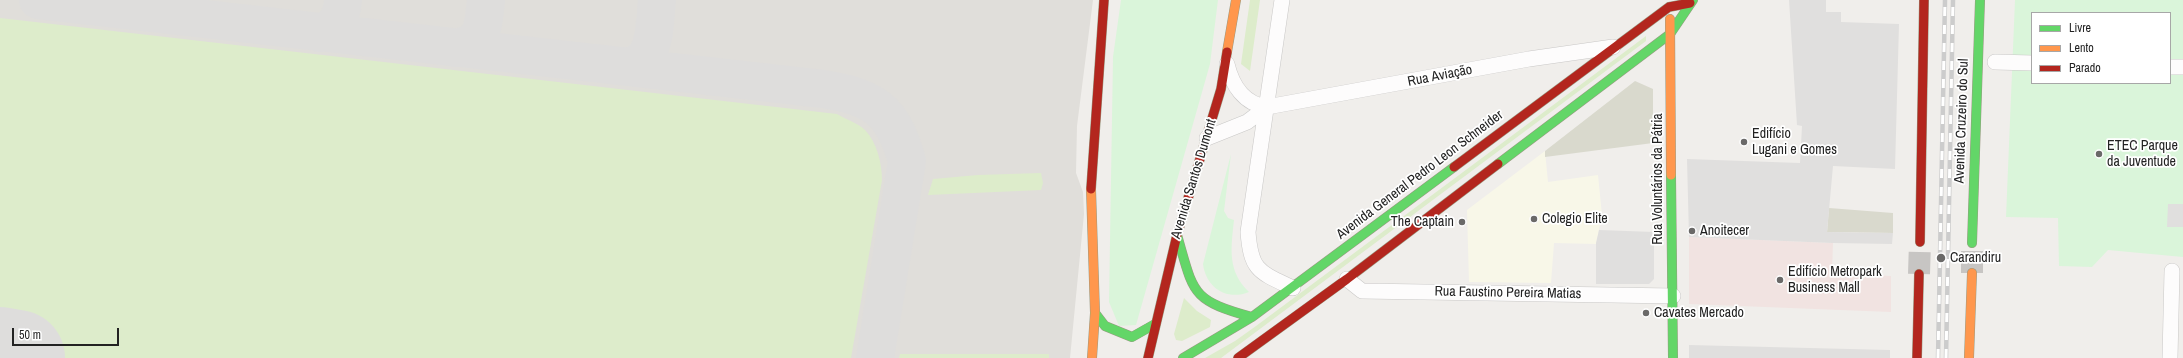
<!DOCTYPE html>
<meta charset="utf-8">
<style>
body{margin:0}
#map{position:relative;width:2183px;height:358px;overflow:hidden;background:#f0eeeb;font-family:"Archivo Narrow",sans-serif}
canvas{display:block}
.legend{position:absolute;left:2031px;top:12px;width:140px;height:72px;box-sizing:border-box;background:#fff;border:1px solid #a7a7a7;margin:0;padding:5px 7px;list-style:none;font-size:12px;color:#222}
.legend li{display:flex;align-items:center;gap:8px;height:20px}
.legend b{width:20px;border:1px solid #a7a7a7}
.scale{position:absolute;left:12px;top:328px;width:107px;height:18px;box-sizing:border-box;border:2px solid #222;border-top:0;padding-left:5px;font-size:12px;line-height:14px;white-space:nowrap;color:#222;-webkit-text-stroke:3px #fff;paint-order:stroke}
</style>
<div id="map">
<canvas width="2183" height="358"></canvas>
<ul class="legend">
<li><b style="height:5px;background:#63d668"></b>Livre</li>
<li><b style="height:5px;background:#ff974d"></b>Lento</li>
<li><b style="height:5px;background:#b3261e"></b>Parado</li>
</ul>
<div class="scale">50 m</div>
</div>
<script>
const c = document.querySelector('canvas').getContext('2d');
c.lineJoin = 'round';
function fillPath(path, color) {
  c.fillStyle = color;
  c.fill(path, 'evenodd');
}
function stroke(path, color, width, dash) {
  c.strokeStyle = color;
  c.lineWidth = width;
  c.lineCap = dash ? 'butt' : 'round';
  c.setLineDash(dash || []);
  c.stroke(path);
}
function drawText(font, color, halo, rows, align = 'center') {
  c.font = font + ' "Archivo Narrow",sans-serif';
  c.lineWidth = 3.5;
  c.setLineDash([]);
  c.textBaseline = 'middle';
  c.strokeStyle = halo;
  c.fillStyle = color;
  for (const [text, x, y, turn = 0] of rows) {
    c.save();
    c.translate(x, y);
    c.rotate((+turn || 0) * Math.PI / 180);
    c.textAlign = isNaN(turn) ? turn : align;
    if (halo) c.strokeText(text, 0, 0);
    c.fillText(text, 0, 0);
    c.restore();
  }
}
const commercial = new Path2D(`
 M1689,237l144,6 -1,30 59,3v36l-202,-8z`);
const education = new Path2D(`
 M1545,151l3,31 50,-7 4,40 -6,29 -42,-1 -3,40 -82,-1 -2,-72z`);
const airport = new Path2D(`
 M0,0h1093l-16,126 -1,47 7,19 1,22 -14,144h-1070z`);
const construction = new Path2D(`
 M1635,81l18,8v54l-108,14v-6z
 M1829,208l64,5v20l-66,-1z`);
const grass = new Path2D(`
 M1250,0h10l-10,71 -9,-7z
 M0,18l837,96c8,5 21,9 28,16 12,12 17,34 17,50l-31,178h-834l-17,-3z
 M1646,36v5l-425,317h-16l30,-17 21,-15z
 M1041,173l2,10 -2,7 -113,5 5,-16 45,-4z
 M1184,298l13,13 14,9 -1,7 -28,14 -6,-1 -2,-6z
 M900,354h149v4h-150z`);
const park = new Path2D(`
 M1121,0h97l-8,64 -74,261 -17,1 -10,-24 4,-245z
 M2015,0h168v257l-75,-7 -16,17 -33,-1 -1,-48 -52,-1zM2032,13h138v70h-138z
 M1231,154l-7,57 4,7 6,2c-3,28 -7,51 15,72 -22,9 -43,-4 -46,-28z`);
const parking = new Path2D(`
 M1789,0h37v12h15v10l58,2 -4,145 -62,-3 -6,66 66,1 -1,11 -59,-1 -144,-6 -2,-78 113,4 2,-37 -5,-1z
 M2168,204h15v23h-16z
 M1599,230l55,2v47l-5,5h-53v-41z
 M1689,345l201,5v8h-201z`);
const taxiway = new Path2D(`
 M38,0l785,89c51,8 70,21 84,72l-32,197
 M320,33c16,-5 22,-17 23,-33
 M456,48c29,-6 27,-23 30,-48
 M621,66c36,3 33,-40 36,-66`);
const runway = new Path2D(`
 M0,355l17,3`);
const primaryTunnel = new Path2D(`
 M1972,273v-30
 M1919,274l1,-32`);
const street = new Path2D(`
 M1282,0l-34,232c3,39 11,40 45,56
 M1995,62l37,1
 M1227,64c5,21 17,40 40,43l262,-48 84,-12
 M2170,67h13
 M1207,138l40,-16 20,-15
 M1347,279l15,12 311,5
 M2170,358l2,-87`);
const fast = new Path2D(`
 M1498,164l172,-130 23,-34
 M1671,175l2,183
 M1177,235c17,58 13,65 75,82
 M1972,243l8,-243
 M1095,313l10,13 27,11 23,-13
 M1183,358l69,-41 202,-150`);
const slow = new Path2D(`
 M1670,19l1,156
 M1227,52l9,-52
 M1091,189l4,124 -3,45
 M1969,358l3,-85`);
const jam = new Path2D(`
 M1454,167l215,-160 21,-4
 M1091,189l13,-189
 M1920,242l4,-242
 M1148,358l29,-123 44,-146 6,-37
 M1238,358l109,-79 151,-115
 M1917,358l2,-84`);
const rail = new Path2D(`
 M1938,358l7,-358
 M1946,358l7,-358`);
const markers = [
 [1744,142,4,"#6a6968"],
 [2099,154,4,"#6a6968"],
 [1534,219,4,"#6a6968"],
 [1462,222,4,"#6a6968"],
 [1692,231,4,"#6a6968"],
 [1941,258,5,"#6a6968"],
 [1780,280,4,"#6a6968"],
 [1646,313,4,"#6a6968"]
];
const streetNames = [
 ["Rua Aviação",1440,76,-11],
 ["Avenida Cruzeiro do Sul",1962,121,-88],
 ["Avenida General Pedro Leon Schneider",1420,175,-37],
 ["Avenida Santos Dumont",1194,179,-73],
 ["Rua Voluntários da Pátria",1658,179,-90],
 ["Rua Faustino Pereira Matias",1508,293,1]
];
const poiNames = [
 ["Edifício",1752,134],
 ["Lugani e Gomes",1752,150],
 ["ETEC Parque",2107,146],
 ["da Juventude",2107,162],
 ["Colegio Elite",1542,219],
 ["The Captain",1454,222,"right"],
 ["Anoitecer",1700,231],
 ["Carandiru",1950,258],
 ["Edifício Metropark",1788,272],
 ["Business Mall",1788,288],
 ["Cavates Mercado",1654,313]
];
fillPath(commercial, '#f1e3e1');
fillPath(education, '#f8f7e8');
fillPath(airport, '#e0deda');
fillPath(construction, '#d9d9cd');
fillPath(grass, '#ddeccb');
fillPath(park, '#daf5da');
fillPath(parking, '#e0dfde');
stroke(taxiway, '#dedddc', 38);
stroke(runway, '#dedddc', 96);
stroke(primaryTunnel, '#c7c5c3', 22, [22, 11]);
stroke(street, '#c9c8c7', 16);
stroke(fast, '#999a82', 10);
stroke(slow, '#999a82', 10);
stroke(jam, '#999a82', 10);
stroke(street, '#fdfcfc', 15);
stroke(fast, '#63d668', 9);
stroke(slow, '#ff974d', 9);
stroke(jam, '#b3261e', 9);
stroke(rail, '#ccc', 4.5);
stroke(rail, '#fff', 3, [9]);
for (const [x, y, r, color] of markers) {
  const dot = new Path2D();
  dot.arc(x, y, r, 0, 2 * Math.PI);
  c.fillStyle = color;
  c.fill(dot);
  stroke(dot, '#fff', 1.5);
}
drawText('14px', '#222', '#fff', streetNames);
drawText('14px', '#222', '#fff', poiNames, 'left');
</script>
